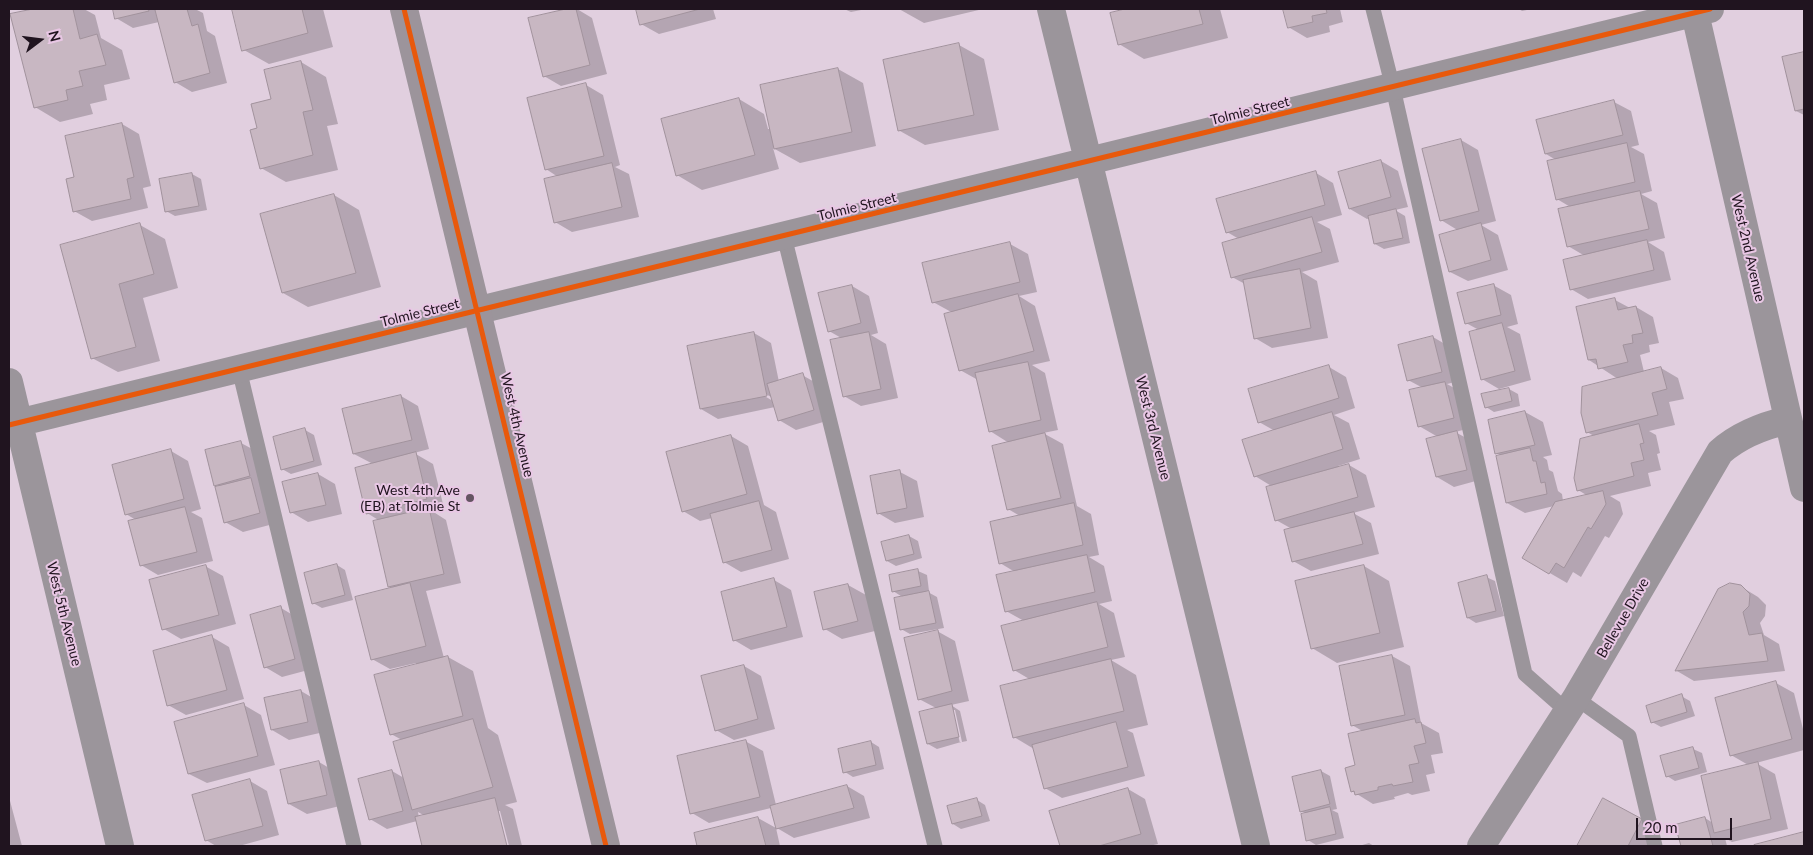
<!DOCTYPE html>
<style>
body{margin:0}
#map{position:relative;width:1813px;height:855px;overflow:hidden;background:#e1cfdf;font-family:Lato,sans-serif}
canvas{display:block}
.frame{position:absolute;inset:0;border:10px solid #20141f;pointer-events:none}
.north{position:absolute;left:15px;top:15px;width:50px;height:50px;-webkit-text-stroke:4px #e9c7e5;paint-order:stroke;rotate:75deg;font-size:14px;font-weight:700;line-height:20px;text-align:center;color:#20141f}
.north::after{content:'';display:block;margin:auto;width:18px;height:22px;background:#20141f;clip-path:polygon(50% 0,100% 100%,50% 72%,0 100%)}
.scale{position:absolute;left:1636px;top:818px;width:96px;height:22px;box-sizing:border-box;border:2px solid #20141f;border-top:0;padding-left:6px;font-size:15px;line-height:18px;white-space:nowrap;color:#20141f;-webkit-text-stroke:4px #e9c7e5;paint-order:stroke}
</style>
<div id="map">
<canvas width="1813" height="855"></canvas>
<div class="frame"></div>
<div class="north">N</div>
<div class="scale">20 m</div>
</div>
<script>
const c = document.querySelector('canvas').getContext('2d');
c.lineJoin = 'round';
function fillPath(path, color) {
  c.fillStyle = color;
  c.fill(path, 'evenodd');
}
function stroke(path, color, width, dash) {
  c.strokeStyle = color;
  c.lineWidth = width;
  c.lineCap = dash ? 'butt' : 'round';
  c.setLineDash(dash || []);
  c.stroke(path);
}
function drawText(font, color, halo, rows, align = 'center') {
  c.font = font + ' Lato,sans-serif';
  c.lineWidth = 4;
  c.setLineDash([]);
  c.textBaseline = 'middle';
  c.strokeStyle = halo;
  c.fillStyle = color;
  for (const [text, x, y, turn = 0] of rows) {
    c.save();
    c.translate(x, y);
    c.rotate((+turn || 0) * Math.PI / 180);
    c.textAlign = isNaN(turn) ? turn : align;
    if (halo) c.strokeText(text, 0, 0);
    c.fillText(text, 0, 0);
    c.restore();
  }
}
const shadow = new Path2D(`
 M38,9h46l11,6 6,23 21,12 8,29 -26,6 3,15 -17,4 3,10 -33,8 -25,-15 -23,-92z
 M114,9h81l8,4 4,18 8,5 12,47 -35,9 -17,-10 -16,-60 -26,6 -17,-10z
 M237,9h86l10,38 -64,17 -25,-14 -11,-40z
 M571,9h6l15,9 15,56 -46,12 -17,-10 -15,-57z
 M637,9h76l3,10 -57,15 -18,-10z
 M844,9h22l-15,3z
 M899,9h84l-59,14z
 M1130,9h90l8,29 -84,21 -25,-15 -8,-30z
 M1285,9h55l3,13 -14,4 1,6 -23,6 -17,-10z
 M1519,9h13l-10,2z
 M959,45l25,14 15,71 -74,15 -25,-14z
 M1804,53v62l-8,-4 -13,-53z
 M301,62l25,15 12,47 -11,2 11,44 -52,12 -25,-14 -2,-39 14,-29z
 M838,69l25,14 13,63 -76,17 -27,-15 6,21 -77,21 -25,-15 62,-76 25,15 4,15h3z
 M586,85l17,10 17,70 -5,2 14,7 10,43 -67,15 -17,-10 3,-45 -12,-8z
 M1614,102l17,9 8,34 -8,2 13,7 8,37 -11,3 16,9 8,35 -17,4 16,10 7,28 -83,19 -17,-10 14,-33 -17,-10 4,-38 -15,-9 -1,-39 -10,-6z
 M122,124l17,10 12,52 -8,2 5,20 -56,13 -18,-10 2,-33z
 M1461,140l17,10 18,71 -15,4 17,10 10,35 -40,11 -18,-9 9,-41 -18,-11z
 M1381,161l17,10 10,36 -13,3 10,6 5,27 -26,6 -9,-5 -5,-26 -3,1 -17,-10z
 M1316,173l17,10 9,32 -25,7 13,7 9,33 -37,10 15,9 11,57 -56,10 -17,-10 -10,-54 -13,-7 7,-38 -12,-7z
 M192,174l9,5 6,31 -32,6 -9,-5z
 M334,195l25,15 22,77 -73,20 -25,-14z
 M140,225l25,14 13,49 -35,10 17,63 -42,11 -26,-14z
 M1010,244l18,10 9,38 -18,4 16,10 15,55 -18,4 13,8 13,57 -15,3 20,11 14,62 14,8 8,41 -10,2 15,9 8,35 -13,3 15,9 11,44 -14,3 25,15 12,50 -21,5 6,3 12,43 -83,22 -17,-10 -11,-39 -20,-12 17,-57 -17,-10 10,-49 -18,-10 9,-39 -15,-9 20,-47 -12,-7 1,-66 -19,-12 -12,-51 -18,-10 -7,-57 -20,-11z
 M1493,285l18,10 7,29 -11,3 13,7 11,46 -32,9 -17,-10 -3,-49 -13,-7z
 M852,286l17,10 9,37 -7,2 15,9 12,54 -37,8 -17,-10 -1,-57 -14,-8z
 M1615,300l15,8 6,-1 17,10 6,26 -10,2 1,7 -10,3 4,17 17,-4 17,10 6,21 -15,3 6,23 -26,6 7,4 4,18 -3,1 4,16 -13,3 3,13 -41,10 10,6 3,12 -14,24 -4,-2 -24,41 -8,-5 -6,11 -43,-25 30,-52 -29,7 -18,-10 -6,-47 -4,-3 28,-41 18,10 9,33 -9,2 4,3 2,10 4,2 5,19 4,3 1,7 25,-5 -10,-6 16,-54 -7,-4 31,-53 -29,-19z
 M754,333l17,10 8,39 23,-7 18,10 10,35 -34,10 -17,-10 -4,-13 -57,12 -17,-10zM762,392l11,6v3l-12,-7z
 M1433,337l17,10 9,34 -12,3 16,9 8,35 -16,4 19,10 9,37 -29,8 -17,-10 1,-40 -19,-11 4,-38 -15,-8z
 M1329,367l17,10 9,31 -21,7 15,8 11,36 -22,7 1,2 10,-3 17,10 9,32 -22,6 18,10 8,31 -68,17 -18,-10 -1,-32 -16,-9 -3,-33 -18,-11 20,-45 -16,-9z
 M1509,389l9,5 2,12 -26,6 -8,-5z
 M401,396l17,10 11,43 -15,4 19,11 11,44 -12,3 14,9 15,63 -35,8 18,67 4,-1 25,14 15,57 10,7 19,67 -12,3 8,4 9,37h-13l-9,-35h-3l9,35h-83l-6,-25 -30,8 -17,-10 22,-48 12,7 -2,-38 -11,-6 25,-69v-2l-26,6 -18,-10 21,-71 -4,-2 -9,-65 -13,-8 6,-49 -19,-10zM418,812l7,4 -6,2z
 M305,430l9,5 8,30 -31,9 -9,-5z
 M731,436l17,10 16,59 12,7 13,47 -48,13 -17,-10 -12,-44 -12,3 -17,-10z
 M241,443l17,9 19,71 -34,9 -18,-10 -5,-35 -4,-2z
 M171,451l17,10 13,48 -10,3 11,6 11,43 -55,14 -17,-10 -5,-45 -10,-6z
 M900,472l17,9 7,36 -29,6 -17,-10z
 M318,474l17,10 7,30 -34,8 -17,-10z
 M909,536l9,5 4,17 -26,8 -9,-5z
 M337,565l8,5 8,30 -31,8 -9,-5z
 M205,566l18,10 13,48 -55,15 -17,-10z
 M1364,566l25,15 15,66 -67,16 -25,-15z
 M918,571l9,4 2,16h-3l11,6 7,31 -34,6 -9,-5 3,-31 -11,-7z
 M1486,577l9,4 9,35 -28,7 -8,-5z
 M774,580l17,10 12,47 -52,13 -17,-10z
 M848,585l18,10 9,36 -33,8 -17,-10z
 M1740,586l18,11 8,8 -1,11 -5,7 4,12 15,9 6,27 -91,10 -17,-10 42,-82z
 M281,608l17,10 14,51 -30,8 -17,-10z
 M937,631l18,10 14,60 -18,4 9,6 7,30 -5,1 -7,-32h-3l8,33 1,-1 -24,7 -9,-5 10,-35 -19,-10z
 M212,637l17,10 15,52 -58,16 -18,-10z
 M1392,656l18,10 11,57 18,10 4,20 -12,2 4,18 -9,2 4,16 -18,4 -4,-2 -14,4 1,2 -22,5 -21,-13 12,-59 -12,-7z
 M744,666l17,10 14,53 -41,11 -18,-10z
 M1776,683l18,10 10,40v17l-48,13 19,11 13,55 -56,13 -7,-4 2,8h-45l-6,-20 29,-8 8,5 37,-57 -19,-11z
 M301,691l17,10 6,31 -35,8 -17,-10z
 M1681,696l9,5 5,15 -34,11 -9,-5z
 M244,705l17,10 14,50 -68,18 -18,-9z
 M745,741l18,10 13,54 71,-19 17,10 6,22 -76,20 -17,-10 -6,-20 -62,15 -17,-10z
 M871,742l8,5 5,22 -31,8 -8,-5z
 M1693,749l9,4 5,19 -32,9 -8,-5z
 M319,762l17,10 8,33 -37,9 -18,-10z
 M1321,771l9,5 7,33 -5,1 6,3 6,25 -28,7 -8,-5 -1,-26 -6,-3z
 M250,781l17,10 12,44 -40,11h-23l-10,-6z
 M1128,789l17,10 13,45 -9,2h-88l-10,-34z
 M9,797l13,49h-13z
 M977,800l8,5 5,16 -29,8 -8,-5z
 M1603,800l38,20 9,26h-71z
 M758,818l18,10 4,18h-81l-4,-12z
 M1804,833v13h-48z
 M1369,843l5,3h-15z`);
const building = new Path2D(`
 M33,9h40l7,30 17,-5 9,31 -27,6 4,15 -17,4 2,10 -34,8 -24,-94z
 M113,9h35l1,2 -34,8z
 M159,9h28l5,17 6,-2 12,49 -36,10 -19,-73z
 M232,9h70l6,24 -66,18z
 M566,9h10l14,56 -47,12 -15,-59z
 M636,9h64l-60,16z
 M1125,9h74l4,15 -85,21 -8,-32z
 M1283,9h43l1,4 -15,3 1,6 -25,6z
 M959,43l15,72 -76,16 -15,-71z
 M1804,52v57l-9,2 -13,-54z
 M301,61l12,49 -10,2 10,43 -53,14 -10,-39 7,-2 -6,-24 20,-5 -7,-29z
 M838,68l14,64 -78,17 -14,-64z
 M586,83l18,73 -59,14 -18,-72z
 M739,98l16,57 -79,21 -15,-57z
 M1614,100l9,35 -78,19 -9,-34z
 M122,123l12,54 -7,2 4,20 -58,13 -7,-33 8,-2 -9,-41z
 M1461,139l18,72 -39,10 -18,-72z
 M1627,143l8,39 -79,18 -9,-39z
 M1381,160l10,37 -42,12 -11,-37z
 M612,163l10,44 -68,16 -10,-44z
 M1316,171l9,34 -99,28 -10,-34z
 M192,173l7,33 -34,6 -6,-33z
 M1640,191l9,38 -82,18 -9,-38z
 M334,194l22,79 -74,20 -22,-79z
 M1396,209l7,29 -29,6 -6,-28z
 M1312,217l10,35 -91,26 -9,-35z
 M140,223l14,51 -35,10 17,63 -45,12 -31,-114z
 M1481,223l10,37 -42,12 -10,-37z
 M1647,240l7,30 -84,20 -7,-30z
 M1010,242l10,40 -88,21 -10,-40z
 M1300,269l11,59 -57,11 -11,-59z
 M1494,284l7,31 -36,9 -8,-31z
 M852,285l9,38 -33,9 -10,-39z
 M1018,294l16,57 -75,20 -15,-57z
 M1615,298l3,12 18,-4 7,27 -11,2 1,8 -10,2 5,17 -30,7 -2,-10 -8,1 -12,-53z
 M1502,323l13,48 -34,9 -12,-48z
 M754,332l13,64 -67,13 -13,-63z
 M869,332l12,57 -38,8 -13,-57z
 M1433,336l9,36 -35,9 -9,-36z
 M1028,362l13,58 -52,12 -14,-59z
 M1329,365l10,33 -81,25 -10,-34z
 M1661,367l6,22 -15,4 6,22 -72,18 -5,-20 1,-26z
 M803,373l11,37 -36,11 -11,-37z
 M1445,382l9,36 -36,9 -9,-37z
 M1509,388l3,13 -27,7 -4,-14z
 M401,395l11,45 -59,14 -11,-45z
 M1525,411l10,34 -40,9 -7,-34z
 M1332,412l11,37 -89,28 -12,-37z
 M1639,424l5,19 -4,1 4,16 -13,3 3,13 -57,15 -3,-13 6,-39z
 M305,428l9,33 -33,9 -8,-33z
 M1457,431l10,39 -31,7 -10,-38z
 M1045,433l16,65 -54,12 -15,-64z
 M731,435l16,59 -65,18 -16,-60z
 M241,441l9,35 -36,10 -9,-36z
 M1530,448l3,13h3l5,22 4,-1 2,12 -41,9 -10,-47z
 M171,449l13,50 -59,16 -13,-50z
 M416,452l11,47 -61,15 -11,-46z
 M1349,464l9,33 -83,24 -9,-34z
 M900,470l7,38 -30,6 -7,-38z
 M318,473l8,32 -36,8 -8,-31z
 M251,478l9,35 -36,10 -9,-36z
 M1603,491l3,13 -15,25 -3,-2 -24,41 -8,-5 -7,11 -27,-16 33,-56z
 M759,501l13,49 -49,13 -13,-49z
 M1074,503l9,42 -84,19 -9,-42z
 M185,507l12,45 -57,14 -12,-45z
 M429,508l15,66 -56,13 -15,-66z
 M1354,512l9,32 -71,18 -8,-32z
 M909,535l5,19 -28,7 -5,-19z
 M1087,555l8,37 -90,20 -9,-37z
 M337,564l8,31 -33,9 -8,-31z
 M206,565l13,50 -57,15 -13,-50z
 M1364,565l16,68 -69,16 -16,-68z
 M918,569l3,17 -29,6 -3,-17z
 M1487,575l9,36 -29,7 -9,-35z
 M774,578l13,49 -54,14 -12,-49z
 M410,583l16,63 -55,14 -16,-63z
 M1730,583l11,2 9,9 -1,12 -6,6 6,23 13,-2 6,28 -93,10 43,-82z
 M848,584l10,37 -35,9 -9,-38z
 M929,591l7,32 -36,7 -6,-32z
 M1097,602l11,45 -95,24 -12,-45z
 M281,606l14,53 -31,9 -14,-53z
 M938,630l14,61 -34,9 -14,-62z
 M212,635l15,55 -60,16 -14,-55z
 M1392,655l13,60 -54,11 -12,-60z
 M448,656l15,60 -73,19 -16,-60z
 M1111,659l13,52 -111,27 -13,-52z
 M744,665l14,54 -43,12 -14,-55z
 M1776,681l16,58 -62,17 -15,-58z
 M301,690l7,32 -37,8 -7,-32z
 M1682,694l5,18 -36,11 -5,-17z
 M244,703l14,53 -70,18 -14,-52z
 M952,704l7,33 -32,7 -8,-32z
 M473,719l20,68 -81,23 -19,-68z
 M1415,719l1,4 5,-1 5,21 -12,3 5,17 -10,2 4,17 -20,4 -1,-2 -14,3v3l-23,5 -1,-4 -3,1 -6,-24 10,-3 -7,-31z
 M1116,722l12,45 -84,22 -12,-44z
 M746,740l14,57 -70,17 -13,-58z
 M871,741l5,24 -33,8 -5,-24z
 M1693,747l6,21 -33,9 -6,-21z
 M319,761l8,34 -39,9 -8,-34z
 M1758,762l13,57 -57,14 -13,-57z
 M392,770l11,41 -34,9 -11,-41z
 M1321,770l9,34 -30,8 -8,-35z
 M250,779l13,47 -58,15 -13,-46z
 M847,785l7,23 -78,21 -6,-23z
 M1128,788l13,46 -42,12h-39l-11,-35z
 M495,798l12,48h-85l-7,-29z
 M977,798l5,18 -30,8 -5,-18z
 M1603,798l39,21 -14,27h-51z
 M1330,807l6,27 -30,7 -5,-27z
 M758,817l8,29h-69l-3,-13z
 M1705,817l8,29h-32l-6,-21z
 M1804,832v14h-50v-1z`);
const service = new Path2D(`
 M1373,9l20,79 132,586 42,37
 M784,236l151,610
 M239,369l115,477
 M1576,698l53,38 26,110`);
const minor = new Path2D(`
 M1051,9l205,837
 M1694,9l110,479
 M9,382l111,464
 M9,425l1701,-416
 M1481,846l95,-148 144,-246c19,-17 42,-26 68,-32`);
const secondary = new Path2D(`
 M404,9l202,837`);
const cycleway = new Path2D(`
 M404,9l202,837
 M9,425l1701,-416`);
const markers = [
 [470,498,5,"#645562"]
];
const streetNames = [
 ["Tolmie Street",1250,111,-14],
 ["Tolmie Street",857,207,-14],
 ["West 2nd Avenue",1748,248,77],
 ["Tolmie Street",420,313,-14],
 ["West 4th Avenue",517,425,77],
 ["West 3rd Avenue",1153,428,76],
 ["West 5th Avenue",64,614,76],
 ["Bellevue Drive",1623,618,-60]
];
const poiNames = [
 ["West 4th Ave",460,490],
 ["(EB) at Tolmie St",460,506]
];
fillPath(shadow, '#0003');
fillPath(building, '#c8b7c2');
stroke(building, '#a1929c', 1);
stroke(service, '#9b959b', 15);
stroke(minor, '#9b959b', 28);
stroke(secondary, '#9c949b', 28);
stroke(cycleway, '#e8590c', 5);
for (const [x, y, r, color] of markers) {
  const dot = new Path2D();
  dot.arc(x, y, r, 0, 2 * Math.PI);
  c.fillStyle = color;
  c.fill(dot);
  stroke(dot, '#e9c7e5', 2);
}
drawText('14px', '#20141f', '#e9c7e5', streetNames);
drawText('14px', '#20141f', '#e9c7e5', poiNames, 'right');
</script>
